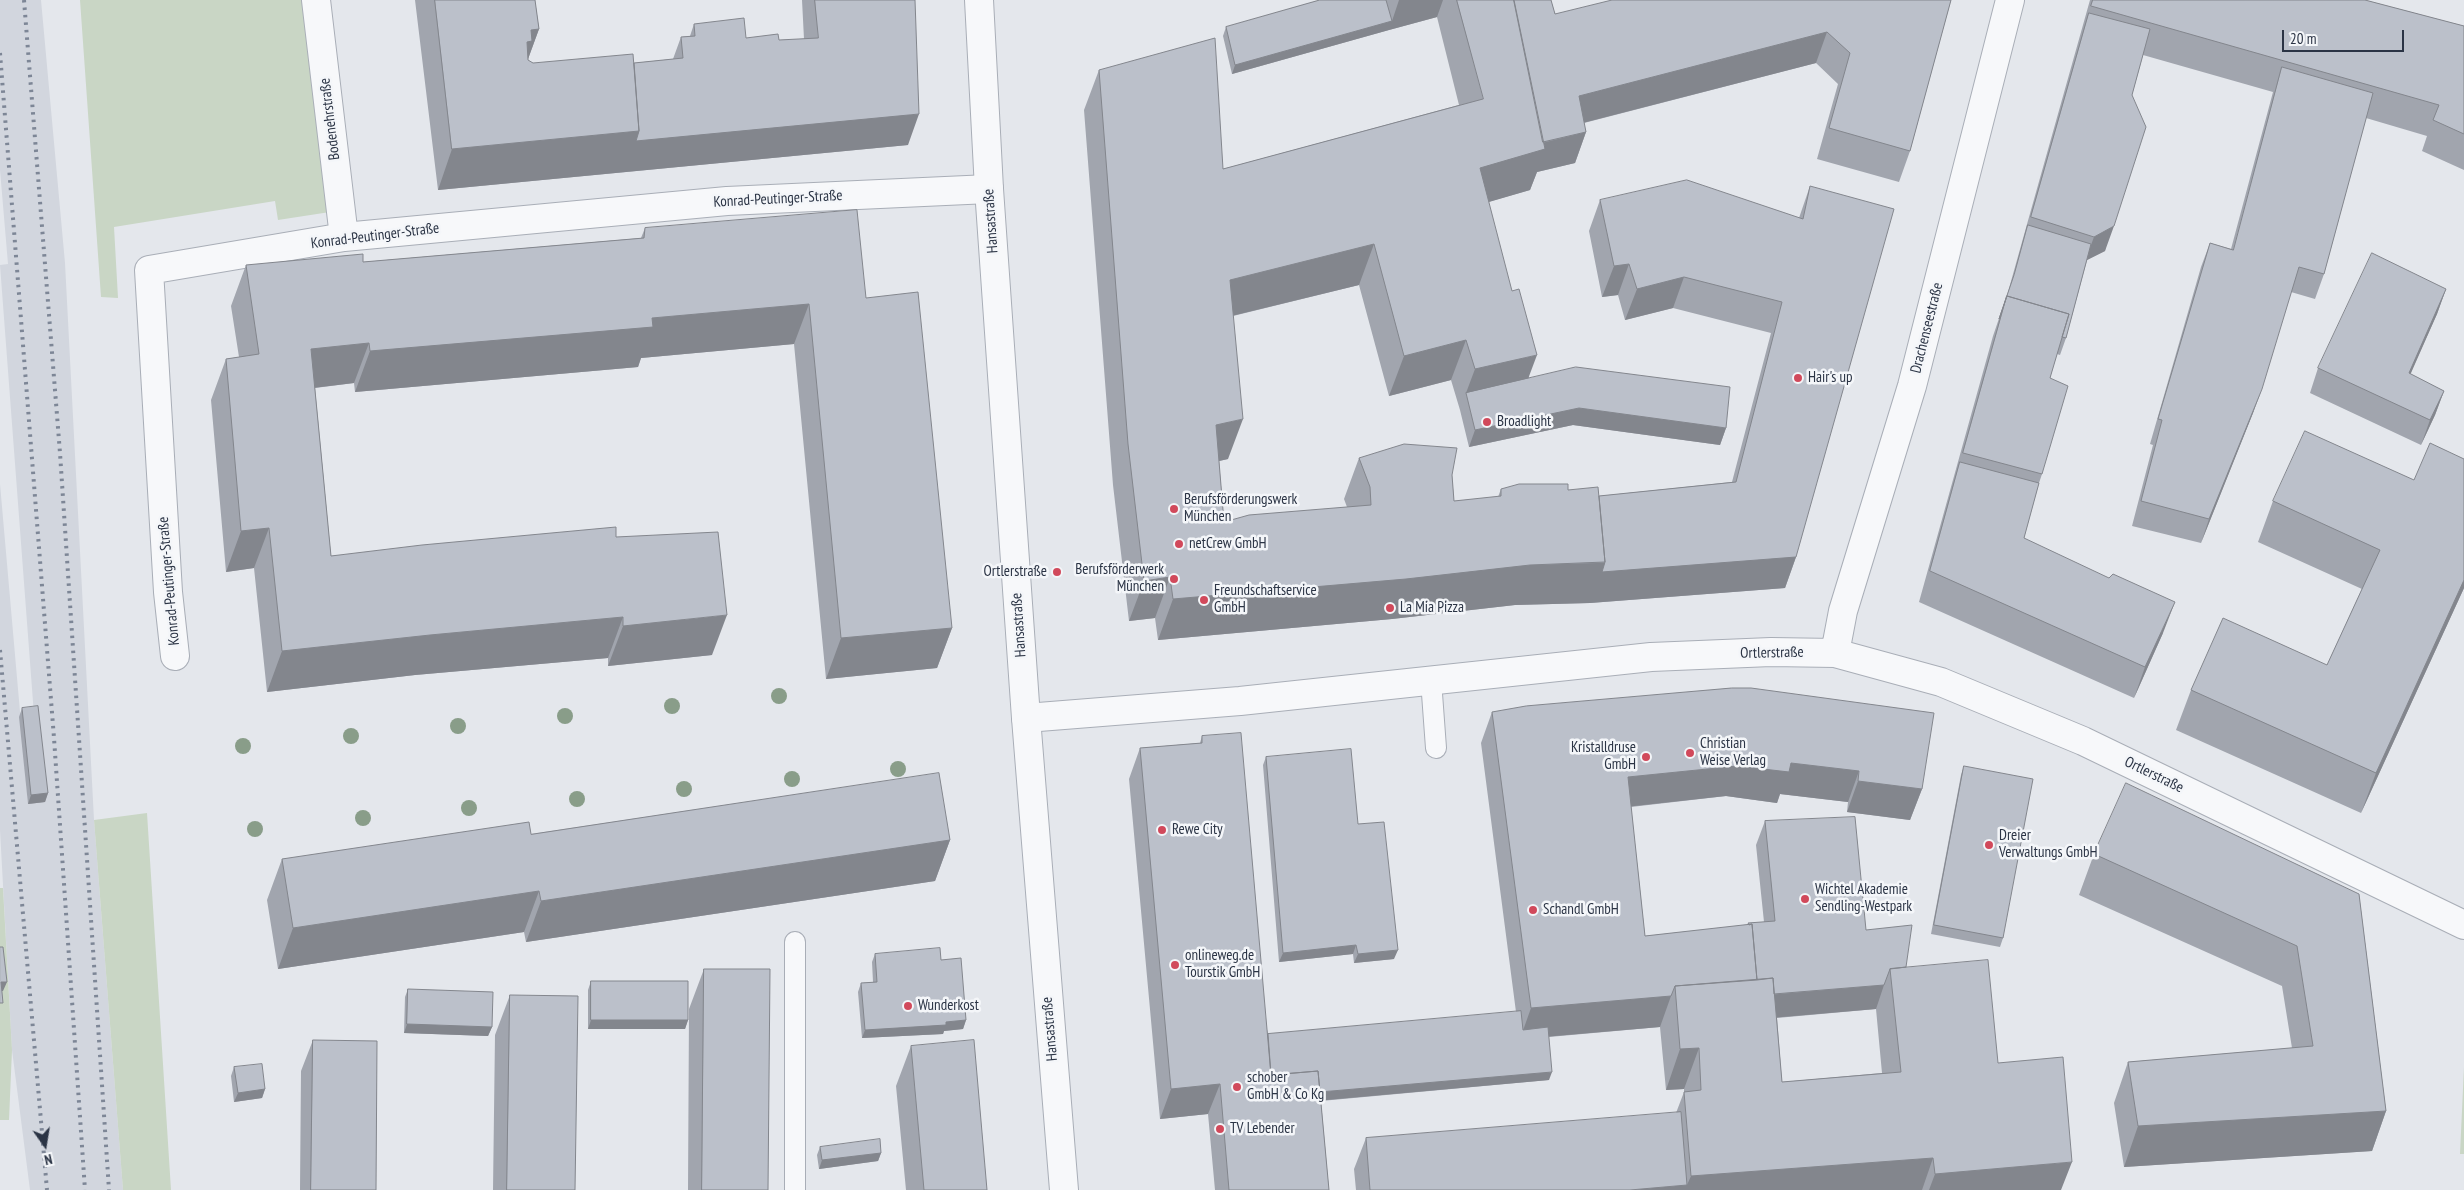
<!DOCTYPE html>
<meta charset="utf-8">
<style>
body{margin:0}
#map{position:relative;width:2464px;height:1190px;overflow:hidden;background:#e4e7ec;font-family:"PT Sans Narrow",sans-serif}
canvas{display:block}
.north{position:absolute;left:20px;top:1120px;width:50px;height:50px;-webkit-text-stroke:4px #f4f6f9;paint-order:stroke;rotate:167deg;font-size:14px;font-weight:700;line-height:20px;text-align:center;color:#2b3445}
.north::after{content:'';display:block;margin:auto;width:18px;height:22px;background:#2b3445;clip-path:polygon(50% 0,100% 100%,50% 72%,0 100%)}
.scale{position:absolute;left:2282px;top:30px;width:122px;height:22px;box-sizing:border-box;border:2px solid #2b3445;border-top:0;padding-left:6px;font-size:15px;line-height:18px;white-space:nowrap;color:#2b3445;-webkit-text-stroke:4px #f4f6f9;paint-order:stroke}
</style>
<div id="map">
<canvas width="2464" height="1190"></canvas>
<div class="north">N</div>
<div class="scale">20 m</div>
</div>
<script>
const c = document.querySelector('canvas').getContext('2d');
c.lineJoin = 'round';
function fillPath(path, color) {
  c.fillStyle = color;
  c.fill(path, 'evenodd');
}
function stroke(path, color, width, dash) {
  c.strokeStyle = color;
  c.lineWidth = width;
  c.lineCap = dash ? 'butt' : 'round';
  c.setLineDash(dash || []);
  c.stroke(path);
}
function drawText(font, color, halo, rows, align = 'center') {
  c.font = font + ' "PT Sans Narrow",sans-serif';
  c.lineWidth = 5;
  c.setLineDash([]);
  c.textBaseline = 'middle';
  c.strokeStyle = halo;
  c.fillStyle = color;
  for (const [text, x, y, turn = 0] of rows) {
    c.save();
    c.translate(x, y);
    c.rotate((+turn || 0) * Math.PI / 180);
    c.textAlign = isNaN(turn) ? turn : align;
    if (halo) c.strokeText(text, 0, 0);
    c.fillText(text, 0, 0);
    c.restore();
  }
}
const built = new Path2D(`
 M0,0h41l24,263 29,557 29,370h-93l-18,-140 -12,-220v-346l28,319 6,-88 -34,-450 8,-1 -8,-94z`);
const green = new Path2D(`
 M80,0h227l23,212 -52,8 -3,-19 -161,26 4,71 -17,-1z
 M147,813l24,377h-48l-29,-370z
 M0,888h3l9,162 -3,70h-9z
 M2464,1067v87h-4z`);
const service = new Path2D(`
 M1431,680l5,68
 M795,942v248`);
const minor = new Path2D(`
 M316,0l28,237
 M1835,653l8,-42 69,-225 98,-386
 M175,656l-7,-64 -19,-322 195,-33 383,-36 262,-12
 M1026,718l214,-17 411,-44 120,-5 64,1 106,29 142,59 381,184`);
const tertiary = new Path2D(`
 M979,0l10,189 37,529 38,472`);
const rail = new Path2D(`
 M24,0l36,453 49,737
 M0,53l54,685 31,452
 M0,650l47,540`);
const trees = [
 [779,696],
 [672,706],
 [565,716],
 [458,726],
 [351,736],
 [243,746],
 [898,769],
 [792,779],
 [684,789],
 [577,799],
 [469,808],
 [363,818],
 [255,829]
];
const wall = new Path2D(`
 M415,0h120l4,29 -11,30v1l5,3h101l39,-4 8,-22 9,-1 4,-12 52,14 33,2 25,-1 -2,-39h113l-7,145 -470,45z
 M1320,0h231l4,14 396,-14 -41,151 -11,31 -82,-23 21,-75 -22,-21 -232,60 2,9 -11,31 -38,9 -7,18 -42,12 41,176 197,50 -6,17 -147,-20 -104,22 -9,-37 -9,-30 -62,16 -30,-111 -126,31 -5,143 -9,2 5,61 123,-15 -3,-8 15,-41 93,17 2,26 44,-4 3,-8 67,1 31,6 133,-14 39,-149 -98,-25 -48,12 -7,-25 -16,2 -13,-66 11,-31 199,18 11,-32 -14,371 -11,31 -195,15 -75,2 -123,14 -234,21 -3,-22 -26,3 -16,-136 -29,-375 15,-40 124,99 236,-64 -22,-88 -48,13 -157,44 -9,-38 3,-9z
 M2090,0h275l99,26v144l-42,-19 5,-15 -61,-18 -42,156 -9,25 -24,-7 -38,121 -52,130 -69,-17 21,-81 -3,-1 51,-177 9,-24 21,6 42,-157 -130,-37 -11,40 -27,156 -18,9 -21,78 -6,17 -3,-1 -7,24 -8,96 -3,9 -15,55 139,95 -29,65 -215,-96 74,-266 15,-44 14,-50z
 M645,228l221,70 86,330 -15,40 -111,11 -32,-335 -153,14 -3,9 -283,25 -1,-9 -39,5 16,168 285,-19 96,118 -104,11v-8l-193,17 -148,17 -13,-124 -28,4 -15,-172 15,-41 13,-2 -8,-51 15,-41 117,-3 278,-24z
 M2446,289l-9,25 -27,60 34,17 -9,24 -14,30 -111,-52 8,-25z
 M2464,459v129l-103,225 -185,-83 15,-40 136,-25 35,-76 -104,-47 15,-41 141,-21z
 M1732,688l190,101 -12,31 -63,-8 1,-10 -68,-8 -3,9 -51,-7 -95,11 14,129 103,-11v-2l16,-1 -8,-77 9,-24 101,109 40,37 92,96 63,127h-705l-2,-21 12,-31 310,-25 8,-21v-3l-18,1 -6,-63 -111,10v43l-228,21 8,89h-114l-7,-76 -48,5 -31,-340 11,-31 60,-5 2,-7 66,298 248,-22 -35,-269 11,-31zM1876,1009l6,64 -100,9 -5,-64z
 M22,708l26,85 -3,9 -17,2 -9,-87z
 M1266,757l92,67 36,135 -40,4 -1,-9 -74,8 -16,-197z
 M1964,766l39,172 -3,9 -69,-13 30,-159z
 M531,834l419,6 -15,41 -409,61 -2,-10 -246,37 -11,-69 15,-41z
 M2094,854l265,40 27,217 -14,40 -248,16 -10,-64 14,-41 164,-14 -10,-62 -203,-91z
 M875,954l66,6 25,60 -3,9 -19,2 -1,3 -81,4 -4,-46 3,-9 12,-1 -1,-20z
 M704,969l64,221h-80l1,-181z
 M591,981l97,39 -3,9h-97v-39z
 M408,989l84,38 -4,9 -84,-3 1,-36z
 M510,995l65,195h-82l2,-155z
 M313,1040l63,150h-76l1,-119z
 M911,1046l76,144h-81l-10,-104z
 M234,1067l31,22 -3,9 -28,4 -3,-26z
 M820,1147l61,6 -3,8 -59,8 -2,-14z`);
const shadedWall = new Path2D(`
 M1399,0h44l-6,17 -48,13 -157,44 3,-9 157,-44z
 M539,29l-15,41 -12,12 19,-52z
 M1827,32l-11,31 -249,64 12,-31z
 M919,114l-11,31 -470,45 14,-41 187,-18z
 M1586,132l-11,31 -38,9 -7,18 -65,19 15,-41 58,-24z
 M2114,226l-9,25 -20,10 9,-24z
 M1374,244l-15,41 -144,35 15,-40z
 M1629,264l-11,31 -16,2 12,-31z
 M1684,277l-11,31 -48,12 12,-31z
 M2446,289l-9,25 -37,84 9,-25z
 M809,304l-15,40 -153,14 -3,9 -283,25 15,-41 282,-33z
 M1466,340l-15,40 -62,16 15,-40z
 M369,343l-15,40 -58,7 15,-41z
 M1537,355l-15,40 -56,-2 9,-24z
 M2262,389l-9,24 -52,130 8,-24z
 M2444,391l-9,24 -14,30 9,-25z
 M1579,408l147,20 -6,17 -147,-20 -104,22 6,-17z
 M1243,419l-15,40 -27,6 15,-40z
 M269,528l-15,40 -28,4 15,-41z
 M1796,557l-11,31 -195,15 -75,2 -123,14 -234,21 15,-41 357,-34z
 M1170,577l-15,41 -26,3 15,-40z
 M2464,580v8l-103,225 15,-40z
 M2175,602l-12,31 -29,65 11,-31z
 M727,615l-15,40 -104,11 15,-40z
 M623,617l-15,41 -193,17 -148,17 15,-41 148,-16z
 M952,628l-15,40 -111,11 15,-41z
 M1791,763l68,8 -11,31 -68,-8 -3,9 -51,-7 -110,12 12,-31 109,-11z
 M1858,781l64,8 -12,31 -63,-8z
 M48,793l-3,9 -17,2 3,-9z
 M950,840l-15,41 -409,61 15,-41z
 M539,891l-15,41 -246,37 15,-41z
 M1356,945l-3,9 -74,8 4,-9z
 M1398,950l-4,9 -40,4 4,-9z
 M1,982h6l-4,9h-3z
 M1884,985l-8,24 -129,11 9,-24z
 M1671,996l-11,31 -140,12 11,-31z
 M591,1020h97l-3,9h-97z
 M966,1020l-3,9 -19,2 -1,3 -81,4 3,-8z
 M407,1024l85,3 -4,9 -84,-3z
 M1699,1048l-15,41 -18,1 14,-41z
 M1552,1072l-3,8 -289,26 3,-9z
 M1220,1084l-12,30 -48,5 11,-30z
 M265,1089l-3,9 -28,4 4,-9z
 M2386,1111l-14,40 -248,16 14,-41z
 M881,1153l-3,8 -59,8 3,-9z
 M1933,1158l-11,32h-292l57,-5 4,-9z
 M2072,1162l-11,28h-132l6,-16z`);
const building = new Path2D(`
 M435,0h100l4,29 -8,1 1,11 -5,1 1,18 5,3 100,-9 6,77 -187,18z
 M815,0h100l4,114 -283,27 3,-10 -5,-68 49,-5 -2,-21 14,-1 -1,-12 50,-6 2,20 32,-4 1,6 39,-2z
 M1320,0h66l6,21 -157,44 -9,-38z
 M1457,0h57l31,149 -65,19 32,123 7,-2 18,66 -62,14 -9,-29 -62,16 -30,-112 -144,36 13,139 -27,6 8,97 25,-7 122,-10 -1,-18 -11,-29 45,-14 53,4 -5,27 2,26 47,-5v-7l18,-5h49v6l30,-3 7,75 -75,3 -124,14 -233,20 -3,-22 -26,4 -16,-137 -29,-374 116,-32 8,131 260,-70z
 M1514,0h37l4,14 57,-14h339l-41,151 -81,-23 21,-75 -23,-21 -248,64 7,36 -43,10z
 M2093,0h272l99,26v108l-31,-14 6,-15 -348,-99z
 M2089,13l61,16 -18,66 14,32 -32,99 -20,11 -63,-20z
 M2282,67l91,26 -49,181 -25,-7 -37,122 -53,130 -68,-18 21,-81 -4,-1 52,-176 23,7z
 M1687,180l116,39 7,-33 84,23 -98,348 -194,15 3,-10 -6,-66 137,-14 46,-180 -98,-25 -47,12 -8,-25 -15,2 -14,-66z
 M857,210l9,88 52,-6 34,336 -111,10 -32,-334 -157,14 1,9 -283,24 -1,-8 -58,6 20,207 91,-11 194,-18v10l102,-5 9,83 -104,11v-9l-193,18 -148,16 -13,-123 -28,3 -15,-172 33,-5 -13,-89 117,-11v8l281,-24 1,-10z
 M2028,225l63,19 -25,94 -4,-1 7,-23 -62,-18 -8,23 15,-44z
 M2372,253l74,36 -37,84 35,18 -14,29 -112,-52z
 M2007,296l62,18 -19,64 18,8 -26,88 -79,-21z
 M1576,367l154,20 -4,41 -147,-20 -104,22 -9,-37z
 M2305,431l109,49 16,-37 34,16v121l-88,193 -185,-83 32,-72 104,47 53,-115 -107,-49z
 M1960,462l79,21 -15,55 85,40 4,-4 62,28 -30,65 -215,-96z
 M1732,688h19l183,25 -12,76 -64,-8 1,-10 -68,-8 -2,9 -52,-6 -109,11 17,159 107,-12 5,56 -82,6 -4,10 -140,12 -39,-296 34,-6z
 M38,706l10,87 -17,2 -9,-87z
 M1241,733l30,342 47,-4 11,119h-100l-9,-106 -49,5 -31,-341 62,-5v-7z
 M1351,749l7,75 26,-2 14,128 -40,4 -2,-9 -73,8 -17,-196z
 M1964,766l69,13 -30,159 -69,-13z
 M939,773l11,67 -409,61 -2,-10 -246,37 -11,-69 247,-37 2,12z
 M2126,783l233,111 27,217 -248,15 -10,-64 185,-16 -16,-100 -203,-92z
 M1855,817l11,113 46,-5 -6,42 -16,2 -6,16 -110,9 -1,-16 -16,2 -5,-56 -3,1 -1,-2 27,-2 -10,-100z
 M0,947h3l4,35h-6l2,21h-3z
 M940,948l1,12 20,-2 5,62 -20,2v3l-81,5 -4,-47 16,-1 -2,-28z
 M1988,960l10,103 65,-6 9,105 -137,12 -2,-16 -242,18 -7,-84 17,-2 -2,-42 -19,1 -5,-63 98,-8 9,104 119,-10 -11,-103z
 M704,969h66l-2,221h-66z
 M591,981h97v39h-97z
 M408,989l85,3 -1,35 -85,-3z
 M510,995l68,1 -3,194h-68z
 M1521,1011l2,19 25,-3 4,45 -232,20 -2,-21 -47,4 -3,-41z
 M313,1040l64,1 -1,149h-65z
 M974,1040l13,150h-63l-13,-144z
 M262,1064l3,25 -27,4 -4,-26z
 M1681,1112l6,73 -57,5h-260l-4,-52z
 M880,1139l1,14 -59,7 -2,-13z`);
const markers = [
 [1798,378,5,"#d1495b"],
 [1487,422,5,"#d1495b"],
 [1174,509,5,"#d1495b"],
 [1179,544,5,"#d1495b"],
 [1057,572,5,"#d1495b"],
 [1174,579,5,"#d1495b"],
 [1204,600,5,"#d1495b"],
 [1390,608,5,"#d1495b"],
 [1690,753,5,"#d1495b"],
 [1646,757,5,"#d1495b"],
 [1162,830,5,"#d1495b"],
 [1989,845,5,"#d1495b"],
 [1805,899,5,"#d1495b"],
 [1533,910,5,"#d1495b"],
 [1175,965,5,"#d1495b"],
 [908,1006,5,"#d1495b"],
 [1237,1087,5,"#d1495b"],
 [1220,1129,5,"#d1495b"]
];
const streetNames = [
 ["Bodenehrstraße",330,119,-97],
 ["Konrad-Peutinger-Straße",778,199,-3],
 ["Hansastraße",991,221,-94],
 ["Konrad-Peutinger-Straße",375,236,-7],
 ["Drachenseestraße",1927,328,-76],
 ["Konrad-Peutinger-Straße",169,581,-95],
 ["Hansastraße",1019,625,-94],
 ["Ortlerstraße",1772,653,-1],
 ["Ortlerstraße",2154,775,26],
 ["Hansastraße",1050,1029,-95]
];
const poiNames = [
 ["Hair's up",1808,378],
 ["Broadlight",1497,422],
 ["Berufsförderungswerk",1184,500],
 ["München",1184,517],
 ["netCrew GmbH",1189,544],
 ["Berufsförderwerk",1164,570,"right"],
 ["München",1164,587,"right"],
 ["Ortlerstraße",1047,572,"right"],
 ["Freundschaftservice",1214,591],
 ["GmbH",1214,608],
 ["La Mia Pizza",1400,608],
 ["Christian",1700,744],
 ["Weise Verlag",1700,761],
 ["Kristalldruse",1636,748,"right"],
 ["GmbH",1636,765,"right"],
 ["Rewe City",1172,830],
 ["Dreier",1999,836],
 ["Verwaltungs GmbH",1999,853],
 ["Wichtel Akademie",1815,890],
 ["Sendling-Westpark",1815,907],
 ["Schandl GmbH",1543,910],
 ["onlineweg.de",1185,956],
 ["Tourstik GmbH",1185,973],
 ["Wunderkost",918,1006],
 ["schober",1247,1078],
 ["GmbH & Co Kg",1247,1095],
 ["TV Lebender",1230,1129]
];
fillPath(built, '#d2d6de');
fillPath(green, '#c9d6c5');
stroke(service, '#a9aeb7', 22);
stroke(minor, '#a9aeb7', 30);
stroke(tertiary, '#a9aeb7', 30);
stroke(service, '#f7f8fa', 20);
stroke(minor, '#f7f8fa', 28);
stroke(tertiary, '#f7f8fa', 28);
stroke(rail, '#7d8696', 4, [2.5, 5]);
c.fillStyle = '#899d89';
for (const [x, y] of trees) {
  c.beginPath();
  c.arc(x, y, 8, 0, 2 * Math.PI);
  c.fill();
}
fillPath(wall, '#a1a5ae');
fillPath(shadedWall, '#83868d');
fillPath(building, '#bbc0ca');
stroke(building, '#83868d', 1);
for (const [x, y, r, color] of markers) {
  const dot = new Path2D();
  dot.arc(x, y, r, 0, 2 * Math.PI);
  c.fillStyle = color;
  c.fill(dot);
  stroke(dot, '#f4f6f9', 2);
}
drawText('15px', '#2b3445', '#f4f6f9', streetNames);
drawText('15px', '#2b3445', '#f4f6f9', poiNames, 'left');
</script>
